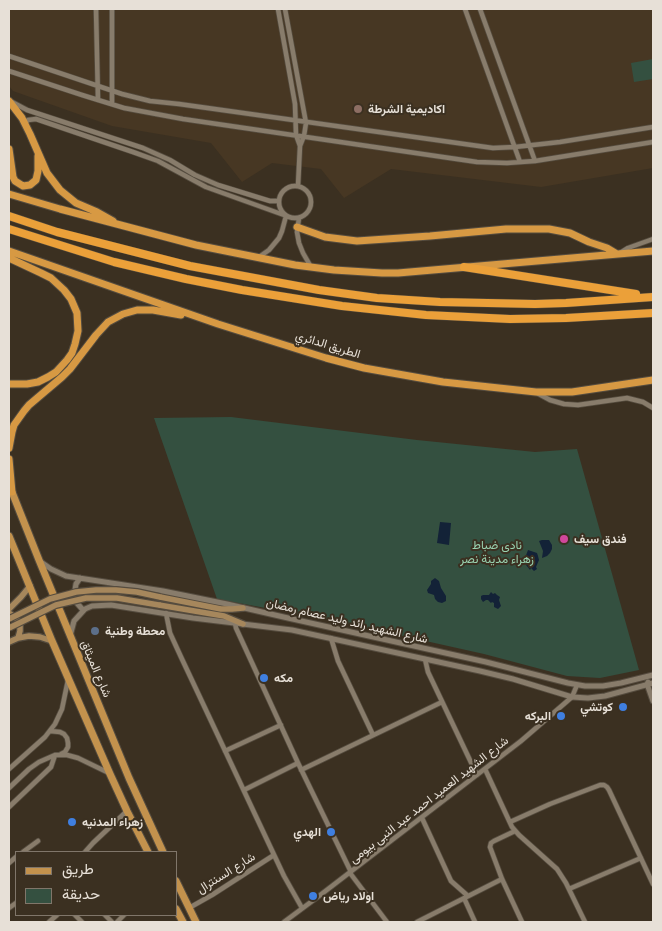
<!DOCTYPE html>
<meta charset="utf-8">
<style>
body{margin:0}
#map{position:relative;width:662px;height:931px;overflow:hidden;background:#3b3021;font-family:"Public Sans",Vazirmatn,sans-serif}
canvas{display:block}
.frame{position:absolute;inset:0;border:10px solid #e7e0d7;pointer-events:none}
.legend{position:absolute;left:15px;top:851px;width:162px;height:65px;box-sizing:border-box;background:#3b3021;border:1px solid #80766a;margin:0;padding:6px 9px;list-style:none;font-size:15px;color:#e7e0d7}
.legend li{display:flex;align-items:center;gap:10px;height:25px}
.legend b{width:25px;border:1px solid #80766a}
</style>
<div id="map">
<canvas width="662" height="931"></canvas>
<div class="frame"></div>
<ul class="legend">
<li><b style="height:6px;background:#c3924d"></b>طريق</li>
<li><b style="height:14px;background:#345040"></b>حديقة</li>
</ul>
</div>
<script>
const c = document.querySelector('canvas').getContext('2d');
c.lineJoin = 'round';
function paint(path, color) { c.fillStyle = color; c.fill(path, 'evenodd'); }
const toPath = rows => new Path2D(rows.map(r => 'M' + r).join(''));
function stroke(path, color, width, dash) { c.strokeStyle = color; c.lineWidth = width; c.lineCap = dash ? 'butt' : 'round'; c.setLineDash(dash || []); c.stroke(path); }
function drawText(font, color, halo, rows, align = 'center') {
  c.font = font + ' "Public Sans",Vazirmatn,sans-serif'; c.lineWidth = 4; c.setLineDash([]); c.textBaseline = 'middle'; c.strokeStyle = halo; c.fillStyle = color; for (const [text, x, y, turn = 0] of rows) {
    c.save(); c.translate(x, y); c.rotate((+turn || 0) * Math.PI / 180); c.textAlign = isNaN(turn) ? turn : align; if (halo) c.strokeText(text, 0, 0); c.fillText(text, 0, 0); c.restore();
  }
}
const built = toPath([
 [9,9,653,9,653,168,541,187,391,169,344,198,321,169,272,163,242,182,211,143,112,126,13,91,9,86]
]);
const green = toPath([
 [653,59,653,79,634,82,631,63],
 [231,417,417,440,535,452,577,449,639,670,600,678,567,676,484,654,336,621,217,599,154,418]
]);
const water = toPath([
 [440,522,451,523,449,545,437,543],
 [542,540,549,540,552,545,552,549,550,553,547,556,542,558,543,551,539,541],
 [528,550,537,553,538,556,539,560,536,567,537,569,534,571,531,568,530,570,526,565,525,558],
 [435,578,439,581,441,588,446,596,446,601,442,603,438,602,435,599,434,595,428,593,427,590,431,584,431,581],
 [491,592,493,594,495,593,497,595,500,597,499,600,501,606,498,609,494,607,494,603,492,602,491,603,488,600,486,600,483,602,481,599,481,596,483,595,489,595]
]);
const minor = toPath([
 [96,9,98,100],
 [278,9,295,104,296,135,300,146,298,186],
 [285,9,306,123,304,136,300,146],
 [465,9,520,162],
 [480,9,535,161],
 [9,56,122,94,150,101,179,104,493,148,515,147,560,142,653,127],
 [9,71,82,95,124,108,183,119,477,162,507,163,535,161,653,142],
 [12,102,27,110,143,148,170,160,195,175,218,185,270,201,278,201],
 [112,104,112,9],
 [25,124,28,120,36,119,133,152,158,161,206,187,284,215],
 '279 202a16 16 0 1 1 32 0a16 16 0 1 1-32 0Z',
 [299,218,297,232,299,243,303,253,311,267],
 [620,253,628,248,653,239],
 [259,257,269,250,279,238,282,231,286,216],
 [537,393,550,400,564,404,578,405,627,398,643,402,653,408],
 [166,613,170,633,181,657,284,876,302,908],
 [235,623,236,628,298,763,351,872],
 [331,638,338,661,373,735],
 [425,659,428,672,477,775],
 [50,731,60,732,64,734,67,738,68,743,68,747,65,752,61,754],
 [225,751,281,725],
 [9,769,45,737,55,724,62,709,68,680],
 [485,769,512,827,519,835,557,869,566,883,585,922],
 [301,770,442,702],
 [9,788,29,769,39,762,55,755,67,755,78,758,109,773],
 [244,790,298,763],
 [9,807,51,767,55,755],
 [422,818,451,881,468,896],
 [510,822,550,804,600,785,604,785,607,787,609,790,653,884],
 [515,831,494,841,491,843,490,847,502,879,522,922],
 [23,852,38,841],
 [85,852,93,843,127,811],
 [9,863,16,857],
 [350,873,387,922],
 [569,889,641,858],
 [464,898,475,922],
 [9,908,16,903],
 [189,908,212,895,274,855],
 [75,915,82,922],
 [105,915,112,922],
 [49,922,57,915],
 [117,922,124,915],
 [284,922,319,896,521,741,572,697,577,685],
 [417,922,502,879]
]);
const tertiary = toPath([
 [41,562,51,569,66,576,163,591,227,604,288,618,486,662,568,683,585,686,603,686,621,683,653,675],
 [80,578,76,584,74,596,76,602,83,610],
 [70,636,74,621,85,609,92,606,111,605,193,618,292,630,480,671,513,679,572,697,588,698,605,696,653,683],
 [648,682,647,684,653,701]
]);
const secondary = toPath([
 [160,597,221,609,232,609,243,608],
 [159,605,224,616,243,624],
 [9,609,21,597,30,586],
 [9,613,16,618,20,624,20,631,18,638],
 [9,642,18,638,29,636,40,637,52,641]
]);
const primary = toPath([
 [10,487,39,560,129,778,163,852],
 [9,536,52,641,110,774,127,811,148,852],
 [176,881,196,922],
 [176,909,183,922]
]);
const trunk = toPath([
 [9,101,22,118,30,134,47,173,60,190,76,203,97,212,113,221],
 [9,149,13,177,15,181,23,186,30,185,36,180,38,171,38,156],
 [9,194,60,209,196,245,295,265,334,270,382,273,398,273,653,251],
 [297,227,325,237,357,241,430,236,506,229,549,229,570,233,589,242,607,248,617,254],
 [9,251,218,324,326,358,364,368,443,382,536,392,572,392,653,380],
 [9,258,41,273,51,278,64,290,71,299,77,313,78,331,75,344,72,353,67,360,56,372,48,377,38,382,27,384,9,384],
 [9,448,12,432,14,425,24,411,29,405,62,377,70,369,96,335,108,322,123,314,137,310,153,310,181,315],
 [9,459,12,492]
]);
const motorway = toPath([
 [9,216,57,232,190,266,319,290,377,298,440,302,535,304,566,303,653,297],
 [9,229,114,262,186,279,242,290,342,306,426,315,510,319,566,318,653,313],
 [464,267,636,294]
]);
const secondaryBridge = toPath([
 [9,619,50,599,76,592,96,590,116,590,137,592,160,597],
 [9,628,56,605,86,598,117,598,159,605]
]);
const markers = [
 [358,109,5,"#8d6e63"],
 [564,539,5,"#d1479c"],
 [95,631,5,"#5c6f8a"],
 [264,678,5,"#3f7fe0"],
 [623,707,5,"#3f7fe0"],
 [561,716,5,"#3f7fe0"],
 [72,822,5,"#3f7fe0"],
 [331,832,5,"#3f7fe0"],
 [313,896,5,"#3f7fe0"]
];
const poiNames = [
 ["اكاديمية الشرطة",368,109],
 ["فندق سيف",574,539],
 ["محطة وطنية",105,631],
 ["مكه",274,678],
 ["كوتشي",613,707,"right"],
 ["البركه",551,716,"right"],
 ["زهراء المدنيه",82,822],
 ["الهدي",321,832,"right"],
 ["اولاد رياض",323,896]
];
const streetNames = [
 ["الطريق الدائري",328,345,17],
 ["شارع الشهيد رائد وليد عصام رمضان",347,621,13],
 ["شارع الميثاق",96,669,67],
 ["شارع الشهيد العميد احمد عبد النبى بيومى",429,800,-38],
 ["شارع السنترال",226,873,-32]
];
const parkNames = [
 ["نادى ضباط",497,545],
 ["زهراء مدينة نصر",497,559]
];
paint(built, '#473723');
paint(green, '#345040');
paint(water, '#132237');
stroke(minor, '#554c3f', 6);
stroke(tertiary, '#554c3f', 7);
stroke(secondary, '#554c3f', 8);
stroke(primary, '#554c3f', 9);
stroke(trunk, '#554c3f', 9);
stroke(motorway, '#554c3f', 9);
stroke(minor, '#887c6b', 4.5);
stroke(tertiary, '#887c6b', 5);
stroke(secondary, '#a6875c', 5.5);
stroke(primary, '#c3924d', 7);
stroke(trunk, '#d79943', 7);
stroke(motorway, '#eba039', 8);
stroke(secondaryBridge, '#554c3f', 8, []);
stroke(secondaryBridge, '#a6875c', 5.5);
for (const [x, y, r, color] of markers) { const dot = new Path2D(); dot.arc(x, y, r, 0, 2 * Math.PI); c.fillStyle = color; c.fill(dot); stroke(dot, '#3b3021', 2); }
drawText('bold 12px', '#e7e0d7', '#3b3021', poiNames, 'left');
drawText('12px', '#e7e0d7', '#3b3021', streetNames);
drawText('12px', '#99d2b0', '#3b3021', parkNames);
</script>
